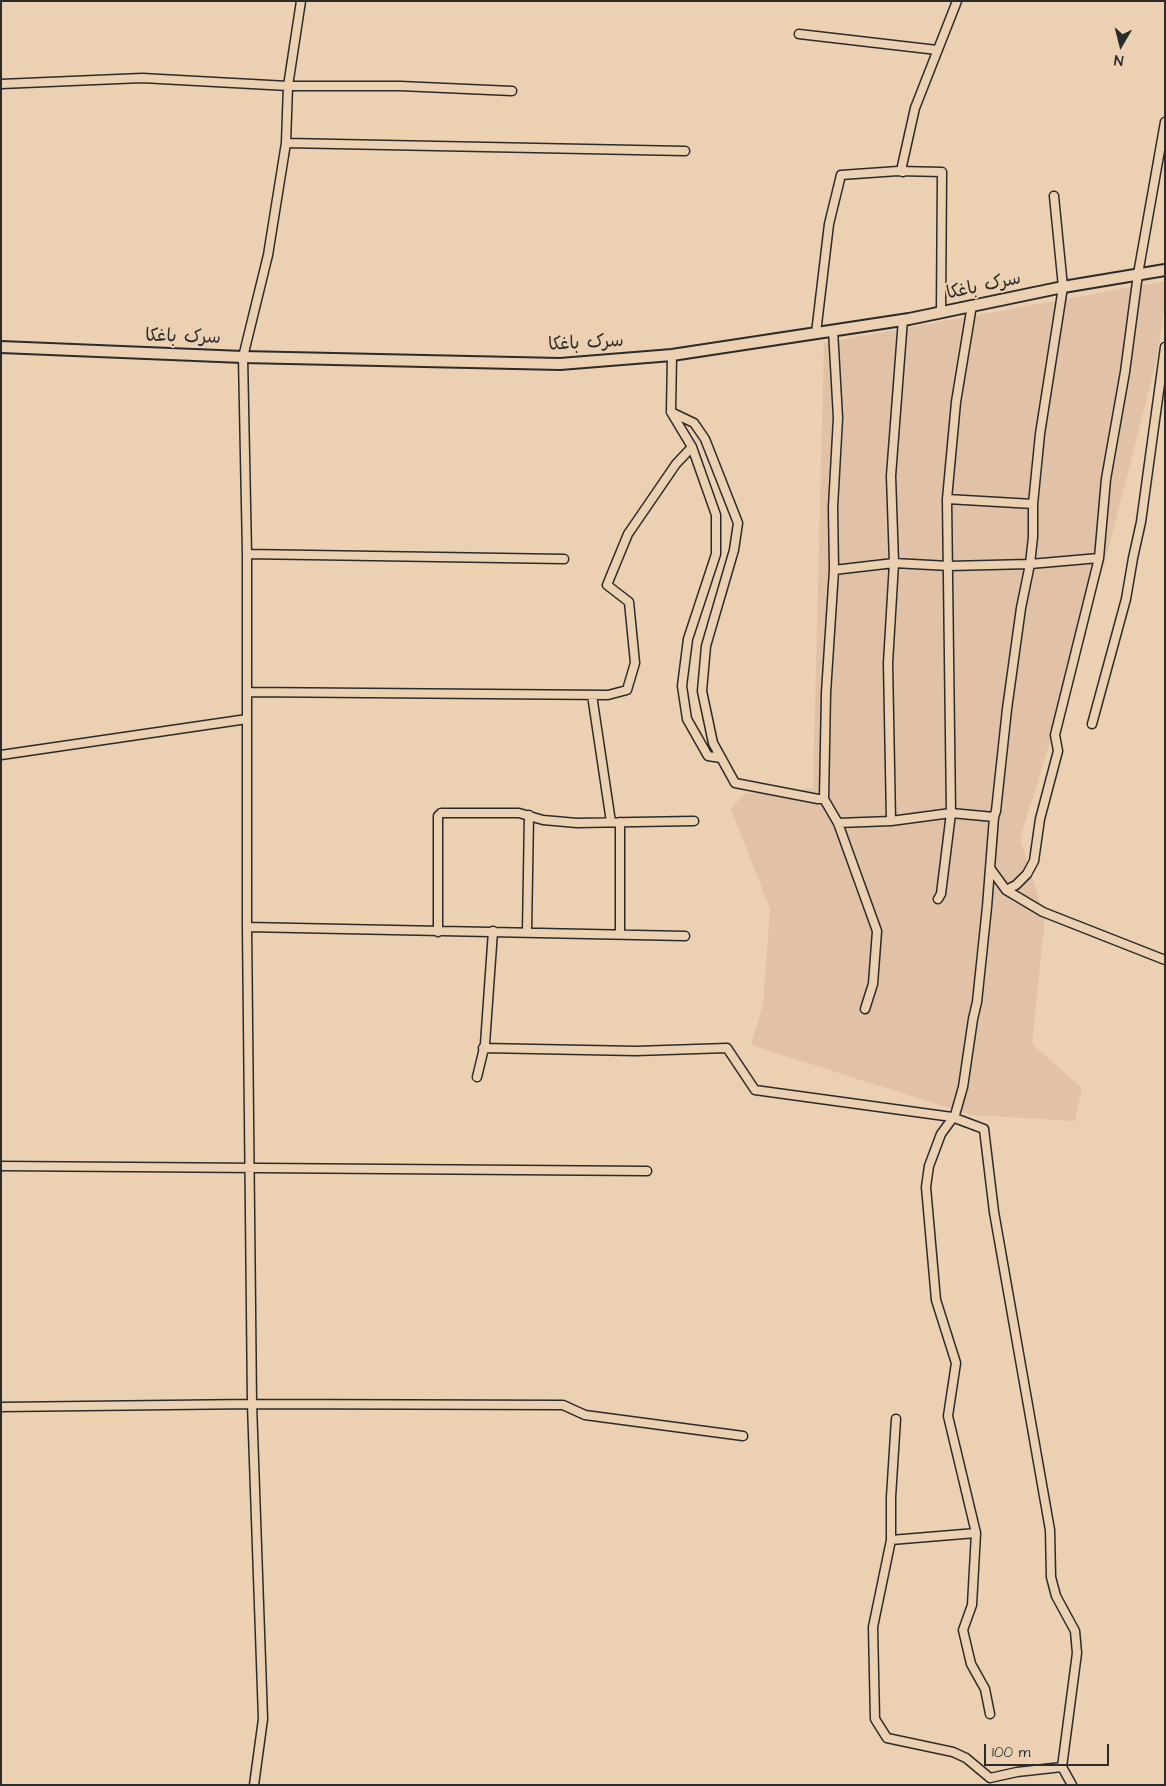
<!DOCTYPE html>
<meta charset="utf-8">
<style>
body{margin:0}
#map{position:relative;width:1166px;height:1786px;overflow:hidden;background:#ebd0b2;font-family:"Architects Daughter",sans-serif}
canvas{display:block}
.frame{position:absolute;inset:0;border:2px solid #2b2b2b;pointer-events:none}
.north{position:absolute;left:1096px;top:20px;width:50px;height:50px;-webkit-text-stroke:4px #ebd0b2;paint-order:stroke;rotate:188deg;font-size:14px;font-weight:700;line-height:20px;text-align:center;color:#2b2b2b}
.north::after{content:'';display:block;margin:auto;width:18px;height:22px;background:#2b2b2b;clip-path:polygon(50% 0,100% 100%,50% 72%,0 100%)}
.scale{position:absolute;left:984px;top:1744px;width:125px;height:22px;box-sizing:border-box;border:2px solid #2b2b2b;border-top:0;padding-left:6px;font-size:15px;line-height:18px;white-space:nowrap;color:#2b2b2b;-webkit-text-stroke:4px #ebd0b2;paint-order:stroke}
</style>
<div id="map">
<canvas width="1166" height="1786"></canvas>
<div class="frame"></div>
<div class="north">N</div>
<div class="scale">100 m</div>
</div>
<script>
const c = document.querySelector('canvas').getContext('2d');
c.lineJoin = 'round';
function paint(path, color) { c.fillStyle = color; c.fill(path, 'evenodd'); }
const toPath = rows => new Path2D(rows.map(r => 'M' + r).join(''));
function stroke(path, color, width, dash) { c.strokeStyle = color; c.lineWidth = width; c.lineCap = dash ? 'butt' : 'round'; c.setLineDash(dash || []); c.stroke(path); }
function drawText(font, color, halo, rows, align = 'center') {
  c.font = font + ' "Architects Daughter","Playpen Sans Arabic",sans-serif'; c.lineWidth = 4; c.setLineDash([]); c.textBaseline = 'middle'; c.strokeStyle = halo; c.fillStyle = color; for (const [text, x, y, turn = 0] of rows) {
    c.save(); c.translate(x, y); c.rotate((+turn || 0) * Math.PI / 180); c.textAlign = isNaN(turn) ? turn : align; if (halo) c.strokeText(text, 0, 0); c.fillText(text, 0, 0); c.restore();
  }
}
const built = toPath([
 [1165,281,1165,303,1157,358,1107,555,1020,839,1045,918,1032,1044,1082,1088,1075,1121,971,1115,751,1045,763,1005,770,909,731,809,744,794,813,788,824,343]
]);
const minor = toPath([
 [799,34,937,50],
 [1,84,142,78,288,86,400,86,512,91],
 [286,143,685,151],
 [903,172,902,166,915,108,957,1],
 [833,330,838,418,833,507,834,570,826,693,824,799,838,823,877,931,873,984,865,1009],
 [816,333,829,224,841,175,898,171,942,172,941,312],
 [672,355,671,412,692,447,716,515,716,554,688,639,682,686,687,719,708,756,721,758],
 [671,412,694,423,705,439,738,523,734,550,706,646,702,691,713,743,735,783,818,799,824,799],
 [947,499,1033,504],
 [247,554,564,559],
 [834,570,894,563,949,566,1030,564,1099,558],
 [247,692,608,695,627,690,635,663,629,602,607,585,628,534,676,464,692,447],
 [592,695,611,822],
 [1092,724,1126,599,1133,558,1141,522,1165,347],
 [1,755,247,719],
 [891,821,888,663,894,563,891,476,903,319],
 [838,823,891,821,951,813,994,817],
 [990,868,1006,890,1043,912,1165,960],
 [1006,890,1016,885,1027,874,1034,861,1040,819,1058,751,1055,735,1099,558,1106,479,1125,372,1138,274,1165,122],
 [938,899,941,894,951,813,947,499,956,402,972,305],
 [247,927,685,936],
 [438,932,438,816,441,813,519,813,543,820,577,823,694,821],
 [527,932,529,815],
 [620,934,620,822],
 [483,1048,636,1051,727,1048,755,1090,952,1117,984,1129,994,1212,1050,1530,1051,1577,1056,1596,1075,1631,1077,1653,1062,1767,1072,1785],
 [477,1077,485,1044,493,931],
 [1,1166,647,1171],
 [1,1407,252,1404,563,1405,585,1415,743,1436],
 [896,1419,891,1497,891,1540,873,1627,875,1719,887,1738,953,1752,966,1758,990,1778,1017,1772,1062,1767],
 [891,1540,976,1533],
 [990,1714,985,1689,971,1664,963,1630,972,1605,976,1533,948,1416,956,1363,936,1300,926,1187,929,1166,941,1134,955,1115,963,1087,973,1019,977,1002,987,907,994,817,996,811,1007,709,1021,608,1030,564,1033,537,1033,504,1040,434,1063,287,1054,196],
 [254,1785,263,1719,252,1404,247,927,247,554,243,357,268,255,286,143,288,86,301,1]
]);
const tertiary = toPath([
 [1,347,243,357,560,364,672,355,909,319,1063,287,1165,270]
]);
const streetNames = [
 ["سرک باغکا",984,287,-12],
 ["سرک باغکا",183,338,2],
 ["سرک باغکا",586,344,-3]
];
paint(built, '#e1c2a6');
stroke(minor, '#2b2b2b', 11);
stroke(tertiary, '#2b2b2b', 14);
stroke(minor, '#ebd0b2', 8);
stroke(tertiary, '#ebd0b2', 10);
drawText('18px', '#2b2b2b', '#ebd0b2', streetNames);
</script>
